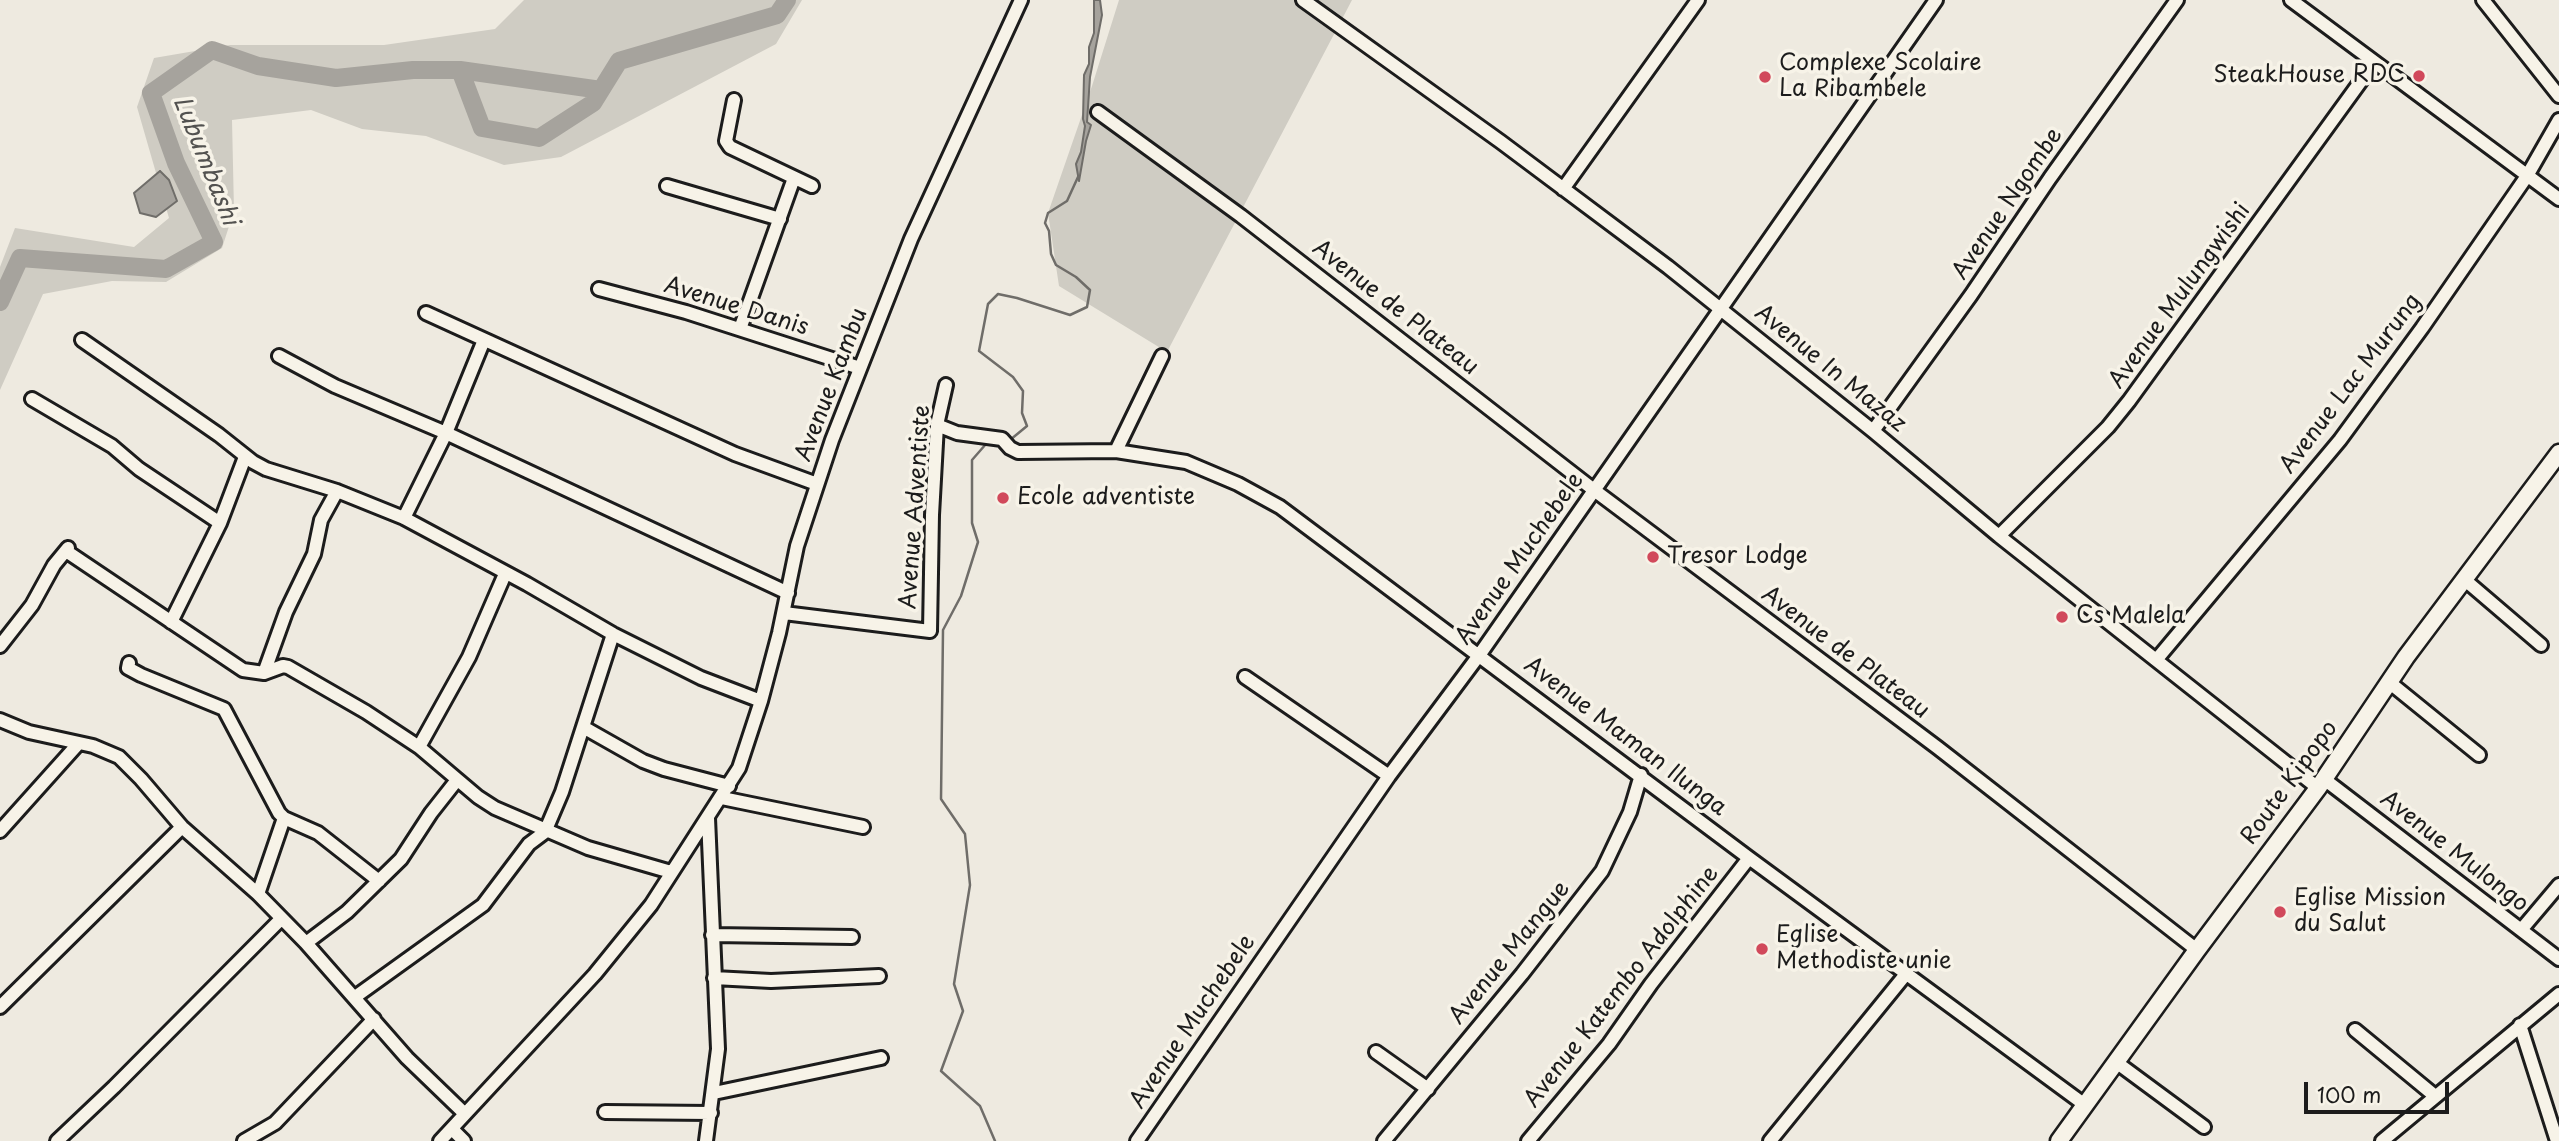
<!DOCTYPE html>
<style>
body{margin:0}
#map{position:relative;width:2559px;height:1141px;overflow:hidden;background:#eeeae0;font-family:"Playpen Sans",sans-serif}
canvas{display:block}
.scale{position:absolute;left:2304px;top:1082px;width:145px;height:32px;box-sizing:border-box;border:4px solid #1c1c1c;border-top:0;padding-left:9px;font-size:21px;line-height:24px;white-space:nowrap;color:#1c1c1c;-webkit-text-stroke:5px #f7f3e8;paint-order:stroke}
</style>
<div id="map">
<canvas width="2559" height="1141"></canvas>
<div class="scale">100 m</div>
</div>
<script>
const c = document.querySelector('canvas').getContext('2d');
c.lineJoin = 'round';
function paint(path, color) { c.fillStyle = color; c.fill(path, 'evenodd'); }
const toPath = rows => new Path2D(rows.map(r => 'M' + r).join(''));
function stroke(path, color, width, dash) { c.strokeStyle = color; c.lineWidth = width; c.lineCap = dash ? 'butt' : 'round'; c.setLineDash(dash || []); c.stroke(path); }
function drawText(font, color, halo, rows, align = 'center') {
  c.font = font + ' "Playpen Sans",sans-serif'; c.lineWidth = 7; c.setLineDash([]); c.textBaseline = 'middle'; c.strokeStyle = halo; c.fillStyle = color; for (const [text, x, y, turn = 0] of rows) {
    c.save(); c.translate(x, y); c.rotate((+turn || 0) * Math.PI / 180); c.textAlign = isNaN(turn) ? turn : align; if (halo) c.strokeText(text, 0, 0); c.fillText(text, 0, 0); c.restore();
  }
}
const green = toPath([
 [524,0,802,0,776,44,561,157,504,165,426,136,362,129,311,110,232,120,234,211,222,248,166,282,112,281,43,294,0,390,0,267,15,228,134,247,169,218,137,107,154,58,230,45,384,45,495,29],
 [1119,0,1352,0,1167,352,1059,286,1048,213,1092,86]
]);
const water = toPath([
 [1094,0,1100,0,1102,15,1090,77,1087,122,1091,125,1086,141,1079,181,1076,164,1081,152,1085,126,1083,119,1084,75,1089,64,1089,47,1094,33,1094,0],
 [160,171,169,180,177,201,156,217,140,213,134,193,160,171]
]);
const stream = toPath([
 [1010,440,1027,426,1022,413,1023,391,1013,377,979,351,988,304,998,294,1017,298,1070,315,1087,307,1090,290,1076,277,1056,265,1051,254,1049,231,1045,223,1048,213,1067,201,1078,177],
 [994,444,986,444,972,460,972,523,978,542,961,596,943,630,941,799,965,834,970,885,954,984,963,1011,941,1071,980,1106,995,1141]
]);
const river = toPath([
 [460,70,601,90],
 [0,302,20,258,166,269,214,242,176,163,151,93,212,50,258,66,336,78,413,70,460,70,482,128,539,138,593,103,619,61,777,15,787,0]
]);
const minor = toPath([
 [1303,0,1501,142,1668,267,1873,431,1999,536,2318,788],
 [2291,0,2559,199],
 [2483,0,2559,96],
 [734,100,726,141,730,147,812,186],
 [1098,112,1241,216,1594,490,1938,748,2197,950],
 [667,186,780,219],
 [1563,189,1698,0],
 [599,289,686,312,860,368],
 [426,313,735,454,817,484],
 [740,329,794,178],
 [82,340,219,435,253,462,266,469,337,491,404,518,527,584,613,634,701,678,761,701],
 [279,356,335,386,446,433,788,593],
 [32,399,112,446,139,469,220,523],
 [937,425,957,433,1002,439,1010,448,1018,452,1116,451,1186,462,1238,484,1280,507,1749,858,2085,1105],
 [1873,431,1971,295,2050,178,2177,0],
 [1116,451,1162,356],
 [404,518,446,433,484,340],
 [1999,536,2108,427,2129,401,2374,63],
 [66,551,243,670,264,673,283,666,288,667,366,712,419,747,478,797,495,808,588,848,671,872],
 [2465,580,2541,645],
 [784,613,930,631,932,515,937,425,946,385],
 [171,622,220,523,245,457],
 [0,646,32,605,54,565,68,548],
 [2157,659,2340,440,2422,328,2527,176,2559,120],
 [129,663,128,668,141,675,224,709,279,813,284,818,318,833,379,881],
 [264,673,286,612,314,554,321,520,337,491],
 [1245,677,1389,776],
 [2389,682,2479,755],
 [0,720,29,732,93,746,119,757,141,779,182,827,258,894,306,943,407,1058,464,1113],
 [583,727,643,761,664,769,729,786],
 [419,747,469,657,505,574],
 [2324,779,2559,959],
 [722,798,863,827],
 [0,831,78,744],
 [258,894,284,818],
 [2521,930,2559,885],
 [712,935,852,937],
 [306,943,347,912,401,859,431,813,457,780],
 [714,978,771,981,879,976],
 [355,997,483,905,529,844,545,832,562,792,613,634],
 [0,1007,182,827],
 [2520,1025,2557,1141],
 [2355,1030,2435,1096],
 [1376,1052,1428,1089],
 [2116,1062,2204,1127],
 [714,1093,881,1058],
 [605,1112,711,1113],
 [453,1130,464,1141],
 [57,1141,114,1087,281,919],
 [244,1141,275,1123,374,1019],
 [440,1141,595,974,651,905,739,768,761,701,779,633,797,546,832,440,911,239,1021,0],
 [706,1141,718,1049,708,818],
 [1137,1141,1389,776,1480,654,1936,0],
 [1384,1141,1522,974,1602,871,1630,812,1641,775],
 [1528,1141,1609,1044,1651,984,1749,858],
 [1770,1141,1906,974],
 [2382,1141,2559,994]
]);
const secondary = toPath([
 [2059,1141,2197,950,2318,788,2406,657,2559,453]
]);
const markers = [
 [2419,76,7,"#d1495b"],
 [1765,77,7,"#d1495b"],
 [1003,498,7,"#d1495b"],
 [1653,557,7,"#d1495b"],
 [2062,617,7,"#d1495b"],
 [2280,912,7,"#d1495b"],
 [1762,949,7,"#d1495b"]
];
const poiNames = [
 ["Complexe Scolaire",1779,64],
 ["La Ribambele",1779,90],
 ["SteakHouse RDC",2405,76,"right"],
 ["Ecole adventiste",1017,498],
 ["Tresor Lodge",1667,557],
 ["Cs Malela",2076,617],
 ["Eglise Mission",2294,899],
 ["du Salut",2294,925],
 ["Eglise",1776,936],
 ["Methodiste unie",1776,962]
];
const streetNames = [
 ["Avenue Ngombe",2008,204,-56],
 ["Avenue Mulungwishi",2180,296,-54],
 ["Avenue Danis",736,307,17],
 ["Avenue de Plateau",1395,308,38],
 ["Avenue In Mazaz",1830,369,39],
 ["Avenue Lac Murung",2351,384,-53],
 ["Avenue Kambu",832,385,-69],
 ["Avenue Adventiste",916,507,-86],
 ["Avenue Muchebele",1520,559,-55],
 ["Avenue de Plateau",1845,653,37],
 ["Avenue Maman Ilunga",1625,737,37],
 ["Route Kipopo",2290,783,-54],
 ["Avenue Mulongo",2454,852,38],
 ["Avenue Mangue",1510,953,-51],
 ["Avenue Katembo Adolphine",1622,987,-52],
 ["Avenue Muchebele",1193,1022,-56]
];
const waterNames = [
 ["Lubumbashi",205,161,68]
];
paint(green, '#cfccc3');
paint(water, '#a6a39d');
stroke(water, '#6f6d69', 2);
stroke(stream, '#6f6d69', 2.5);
stroke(river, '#a6a39d', 18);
stroke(minor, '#1c1c1c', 18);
stroke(secondary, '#1c1c1c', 21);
stroke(minor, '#f7f3e8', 12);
stroke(secondary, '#f7f3e8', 16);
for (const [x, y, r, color] of markers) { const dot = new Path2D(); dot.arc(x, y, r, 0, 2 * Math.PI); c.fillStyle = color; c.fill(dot); stroke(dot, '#f7f3e8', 2.5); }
drawText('23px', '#1c1c1c', '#f7f3e8', poiNames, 'left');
drawText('23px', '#1c1c1c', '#f7f3e8', streetNames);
drawText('italic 24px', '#535250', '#f7f3e8', waterNames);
</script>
